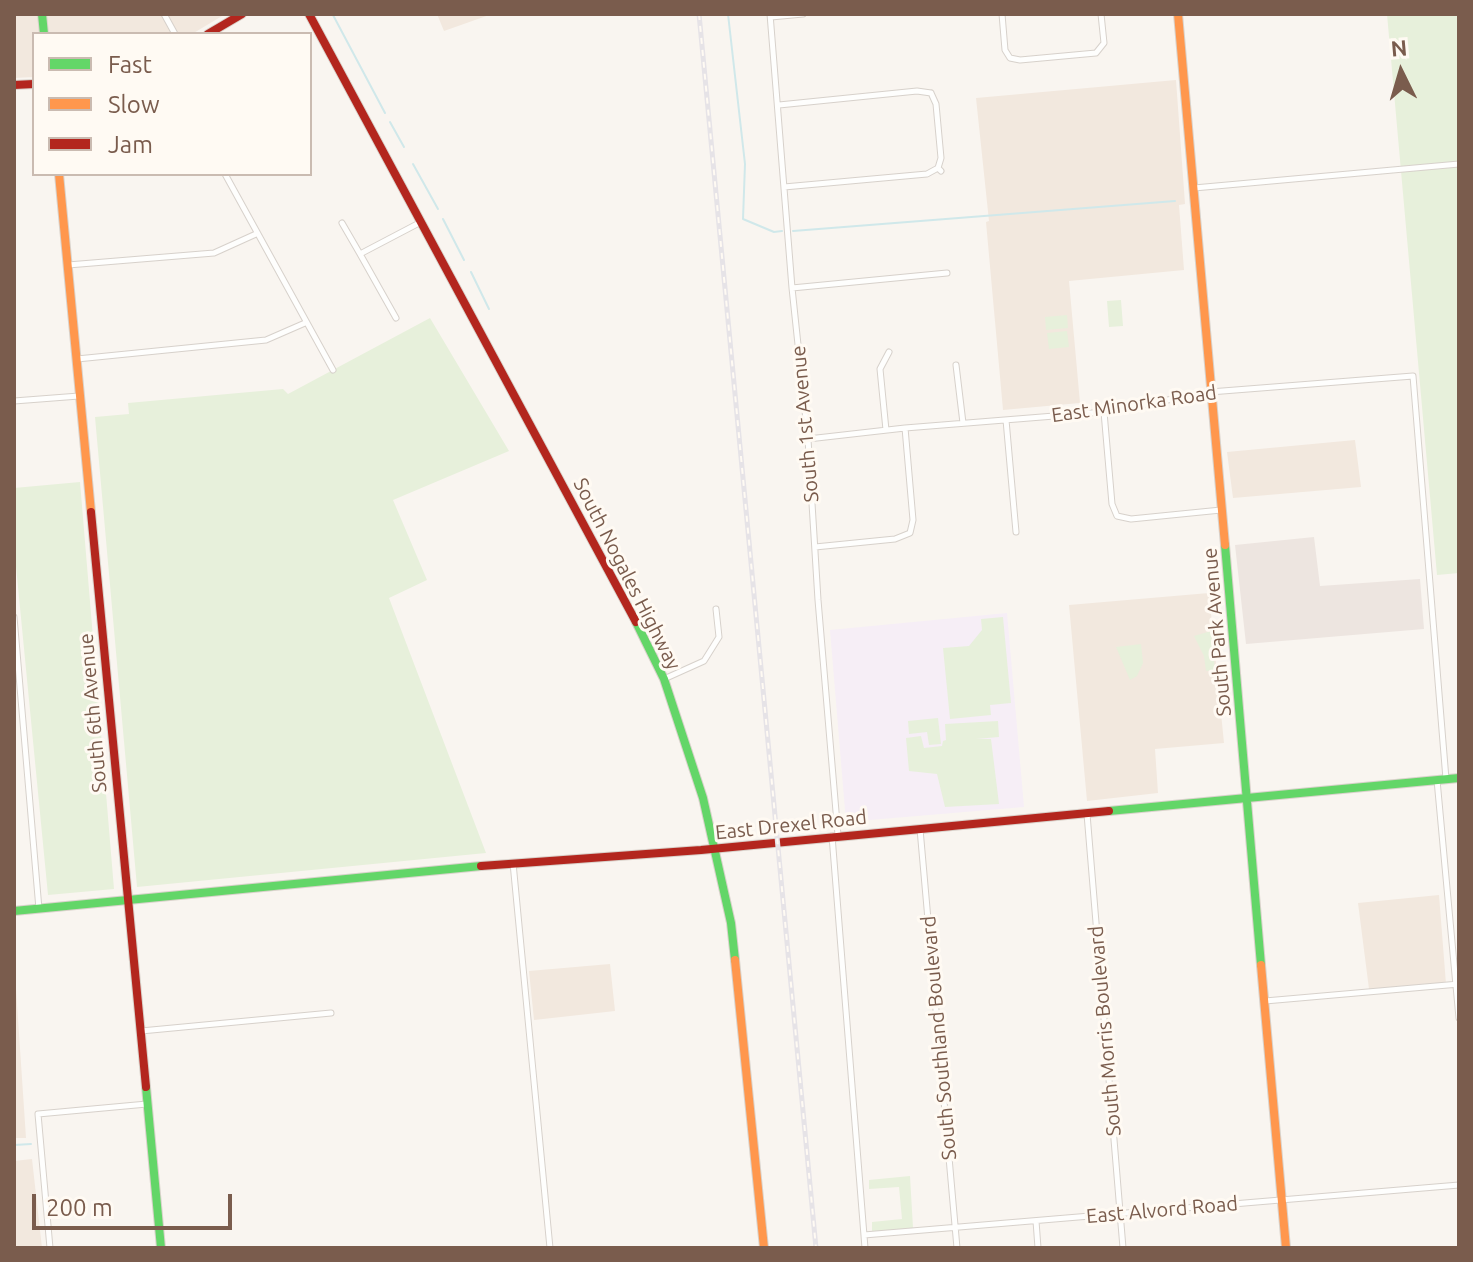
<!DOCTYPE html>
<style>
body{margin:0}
#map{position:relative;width:1473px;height:1262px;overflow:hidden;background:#f9f5f0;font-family:Ubuntu,sans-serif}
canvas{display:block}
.frame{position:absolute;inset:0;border:16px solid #7a5c4d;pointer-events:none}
.legend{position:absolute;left:32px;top:32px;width:280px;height:144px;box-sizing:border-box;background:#fffaf3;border:2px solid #cabbb1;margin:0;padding:10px 14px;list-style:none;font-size:24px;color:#7a5c4d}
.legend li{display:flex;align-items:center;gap:16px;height:40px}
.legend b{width:40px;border:2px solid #cabbb1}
.north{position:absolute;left:1361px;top:32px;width:80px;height:80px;-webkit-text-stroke:6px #fffaf3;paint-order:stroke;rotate:355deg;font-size:22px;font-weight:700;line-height:32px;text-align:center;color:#7a5c4d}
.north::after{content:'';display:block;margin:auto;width:28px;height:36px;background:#7a5c4d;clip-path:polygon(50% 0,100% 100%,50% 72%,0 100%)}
.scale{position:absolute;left:32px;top:1194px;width:200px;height:36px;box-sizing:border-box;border:4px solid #7a5c4d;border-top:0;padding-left:10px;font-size:24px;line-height:28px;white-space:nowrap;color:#7a5c4d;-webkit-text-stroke:6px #fffaf3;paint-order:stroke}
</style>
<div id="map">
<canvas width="1473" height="1262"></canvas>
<div class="frame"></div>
<ul class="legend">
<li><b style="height:10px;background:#63d668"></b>Fast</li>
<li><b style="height:10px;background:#ff974d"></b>Slow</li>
<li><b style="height:10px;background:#b3261e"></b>Jam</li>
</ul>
<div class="north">N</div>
<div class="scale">200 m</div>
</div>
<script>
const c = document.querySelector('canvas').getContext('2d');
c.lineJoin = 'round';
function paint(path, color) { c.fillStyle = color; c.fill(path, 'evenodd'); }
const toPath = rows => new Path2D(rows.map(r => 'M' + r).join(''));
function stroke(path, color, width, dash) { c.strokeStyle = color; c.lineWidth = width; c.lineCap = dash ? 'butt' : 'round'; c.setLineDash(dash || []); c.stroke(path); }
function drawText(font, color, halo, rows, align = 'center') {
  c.font = font + ' Ubuntu,sans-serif'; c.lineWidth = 6; c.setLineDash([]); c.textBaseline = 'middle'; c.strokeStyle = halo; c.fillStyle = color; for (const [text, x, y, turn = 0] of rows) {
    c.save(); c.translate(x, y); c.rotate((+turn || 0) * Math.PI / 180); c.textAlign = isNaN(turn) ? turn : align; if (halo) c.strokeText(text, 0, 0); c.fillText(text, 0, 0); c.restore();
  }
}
const residential = toPath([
 [14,14,220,14,222,16,192,34,34,34,34,77,14,78],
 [437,14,492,14,444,31],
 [1176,80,1185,204,1179,205,1184,270,1069,281,1080,403,1003,410,986,222,989,221,976,98],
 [1355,440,1361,487,1233,498,1227,452],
 [1209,593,1224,743,1155,749,1158,793,1087,801,1069,605],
 [1439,895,1446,984,1369,989,1358,903],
 [14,959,26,1138,14,1138],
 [610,964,615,1011,534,1020,529,971],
 [32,1159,42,1248,14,1248,14,1161]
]);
const industrial = toPath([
 [1314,537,1320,586,1420,579,1424,629,1246,644,1235,545]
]);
const education = toPath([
 [1007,613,1024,807,846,822,830,630]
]);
const green = toPath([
 [1387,14,1459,14,1459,573,1437,575],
 [1121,300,1123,326,1109,327,1107,301],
 [1067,315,1068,328,1046,330,1045,317],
 [430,318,509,451,393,500,427,580,389,598,486,853,137,887,95,417,129,414,128,403,283,389,288,394],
 [1067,331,1069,347,1049,349,1047,333],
 [80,482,114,889,48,895,14,546,14,488],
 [1003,617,1011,703,990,705,991,715,950,719,943,648,969,646,982,630,981,619],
 [1211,631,1215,670,1206,671,1204,656,1194,636],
 [1141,644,1143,663,1137,676,1130,680,1116,647],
 [938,718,941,744,929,745,927,732,909,734,908,721],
 [998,721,999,737,976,739,991,739,999,804,945,807,937,774,909,771,906,738,921,736,924,748,942,746,943,741,946,740,945,724],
 [910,1176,913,1228,872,1232,872,1222,902,1219,899,1187,869,1189,869,1180]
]);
const stream = toPath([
 [728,14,745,164,743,219,774,232,782,231],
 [333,15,385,113],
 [390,122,404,147],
 [413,164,438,209],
 [443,219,464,260],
 [793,231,1175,201],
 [471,272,489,309],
 [14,1145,31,1144]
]);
const street = toPath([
 [164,14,175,34],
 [770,14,792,288,808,439,818,600,838,835],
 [1002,14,1005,50,1010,58,1020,60,1096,53,1104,43,1101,14],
 [771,17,803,14],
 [931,93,936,104,941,158,938,168],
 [779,105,917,91,931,93],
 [225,174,333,370],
 [784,187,927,174,938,168,941,171],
 [1194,188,1459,164],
 [342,223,360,254],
 [68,265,214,253,256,234],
 [792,288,947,273],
 [396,318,360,254,421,222],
 [77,359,266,340,305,323],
 [956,365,963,423],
 [14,401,79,396],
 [1104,412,1112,504,1117,516,1131,519,1221,510],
 [1006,420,1016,532],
 [886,430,880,369,889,352],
 [808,439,905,428,1104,412,1210,392,1413,376,1446,779],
 [815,547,895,539,910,533,913,520,905,428],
 [14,617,39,909],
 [664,679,704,661,719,637,716,609],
 [1437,780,1459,1018],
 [1087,814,1123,1248],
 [920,829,957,1248],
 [832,836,865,1248],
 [513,863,550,1248],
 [1265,1001,1459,984],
 [141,1031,331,1013],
 [1036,1221,1038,1248],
 [864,1235,1459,1185],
 [50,1248,38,1114,147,1104]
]);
const fast = toPath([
 [42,14,44,34],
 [1225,545,1261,965],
 [636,622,664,679,703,798,731,923,735,960],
 [1109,811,1459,778],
 [14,911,481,866],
 [146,1087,161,1248]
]);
const slow = toPath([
 [1178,14,1225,545],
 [59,174,91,512],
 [735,960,764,1248],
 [1261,965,1286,1248]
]);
const jam = toPath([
 [309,14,636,622],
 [208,34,242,14],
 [14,85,34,84],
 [91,512,146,1087],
 [481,866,701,850,1109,811]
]);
const rail = toPath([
 [699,14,816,1248]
]);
const streetNames = [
 ["East Minorka Road",1134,404,-8],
 ["South 1st Avenue",805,424,-95],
 ["South Nogales Highway",627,574,63],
 ["South Park Avenue",1217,632,-95],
 ["South 6th Avenue",93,713,-95],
 ["East Drexel Road",791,825,-6],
 ["South Morris Boulevard",1105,1031,-95],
 ["South Southland Boulevard",939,1038,-95],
 ["East Alvord Road",1162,1210,-5]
];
paint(residential, '#f2e8de');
paint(industrial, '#ede5e0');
paint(education, '#f6eef6');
paint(green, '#e7f0db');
stroke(stream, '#d0e8ea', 2);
stroke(street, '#d7d1cb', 7);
stroke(fast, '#d9d2cb', 10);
stroke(slow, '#d9d2cb', 10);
stroke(jam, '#d9d2cb', 10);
stroke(street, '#fefefd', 5);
stroke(fast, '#63d668', 8);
stroke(slow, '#ff974d', 8);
stroke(jam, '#b3261e', 8);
stroke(rail, '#e6e3e7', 5);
stroke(rail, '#fffaf3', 2, [6]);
drawText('20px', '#7a5c4d', '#fffaf3', streetNames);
</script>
